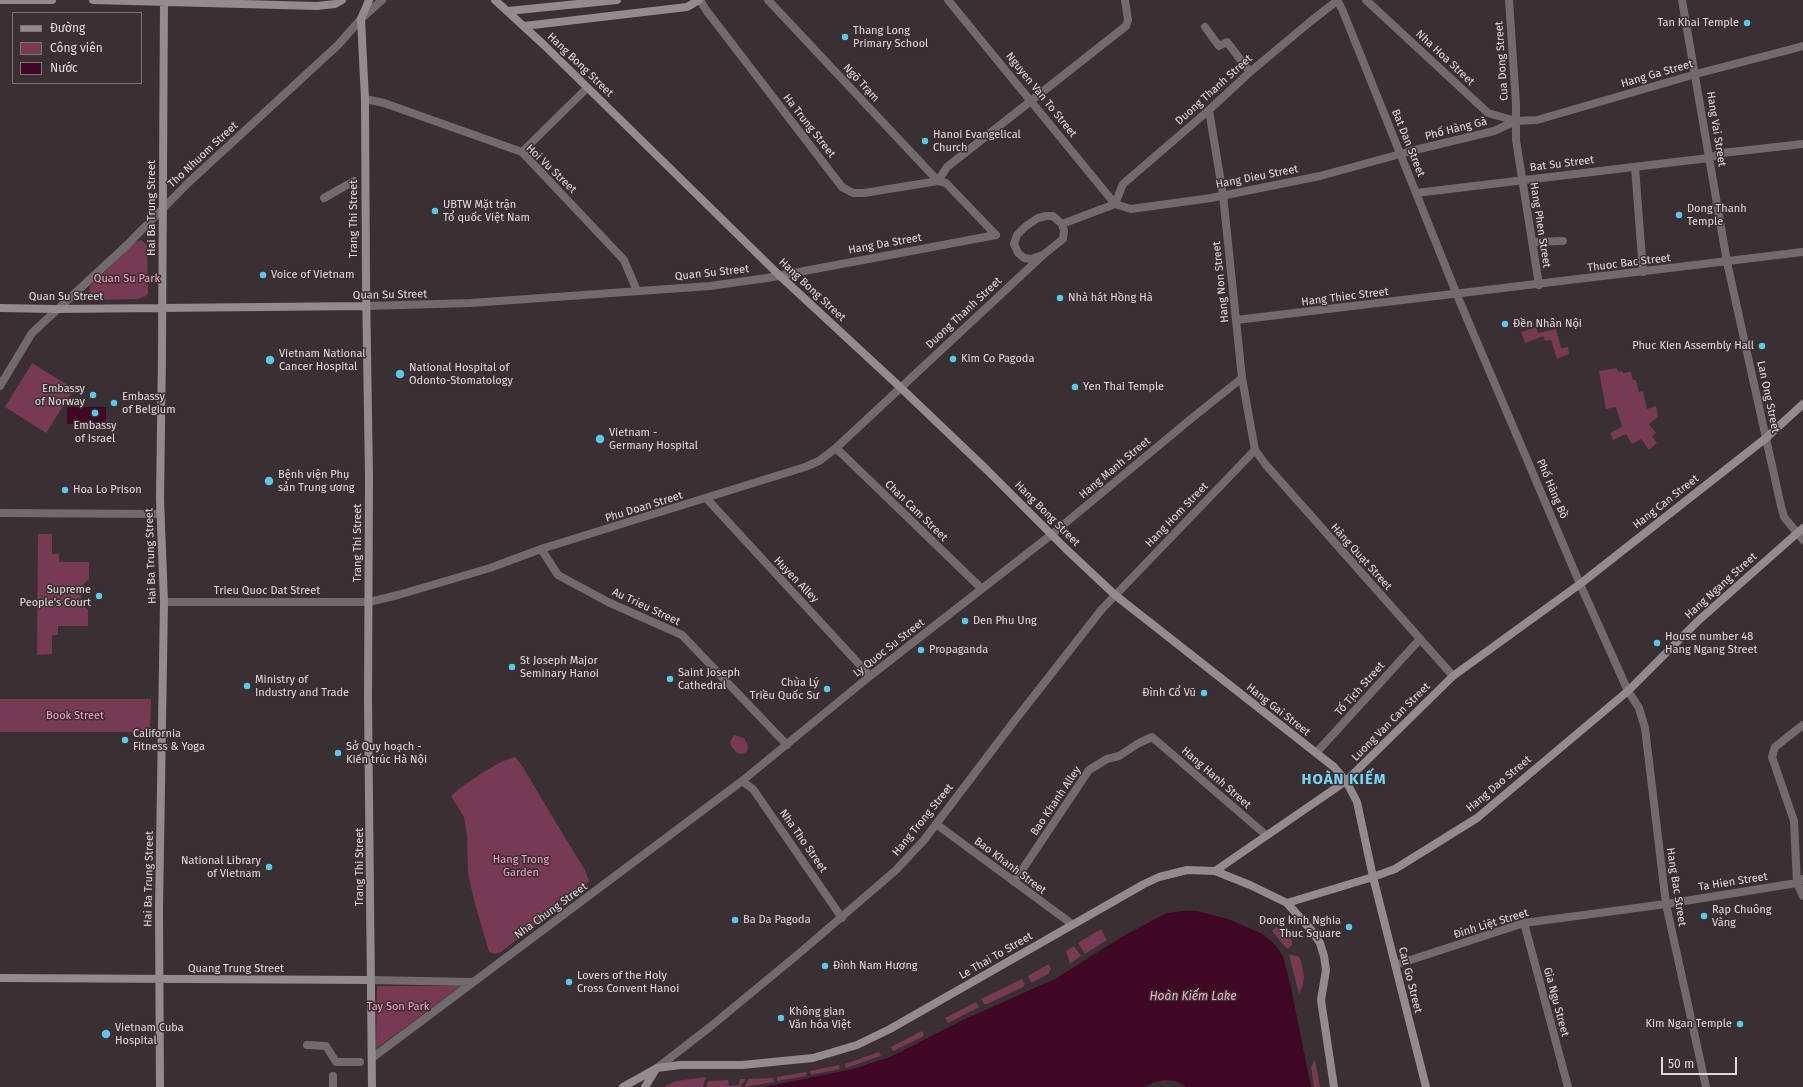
<!DOCTYPE html>
<meta charset="utf-8">
<style>
body{margin:0}
#map{position:relative;width:1803px;height:1087px;overflow:hidden;background:#3a2f33;font-family:"Fira Sans",sans-serif}
canvas{display:block}
.legend{position:absolute;left:12px;top:12px;width:130px;height:72px;box-sizing:border-box;background:#3a2f33;border:1px solid #7d7377;margin:0;padding:5px 7px;list-style:none;font-size:12px;color:#e1dadd}
.legend li{display:flex;align-items:center;gap:8px;height:20px}
.legend b{width:20px;border:1px solid #7d7377}
.scale{position:absolute;left:1661px;top:1057px;width:76px;height:18px;box-sizing:border-box;border:2px solid #e1dadd;border-top:0;padding-left:5px;font-size:12px;line-height:14px;white-space:nowrap;color:#e1dadd;-webkit-text-stroke:3px #3a2f33;paint-order:stroke}
</style>
<div id="map">
<canvas width="1803" height="1087"></canvas>
<ul class="legend">
<li><b style="height:5px;background:#948b8e"></b>Đường</li>
<li><b style="height:11px;background:#763a53"></b>Công viên</li>
<li><b style="height:11px;background:#3f0723"></b>Nước</li>
</ul>
<div class="scale">50 m</div>
</div>
<script>
const c = document.querySelector('canvas').getContext('2d');
c.lineJoin = 'round';
function paint(path, color) { c.fillStyle = color; c.fill(path, 'evenodd'); }
const toPath = rows => new Path2D(rows.map(r => 'M' + r).join(''));
function stroke(path, color, width, dash) { c.strokeStyle = color; c.lineWidth = width; c.lineCap = dash ? 'butt' : 'round'; c.setLineDash(dash || []); c.stroke(path); }
function drawText(font, color, halo, rows, align = 'center') {
  c.font = font + ' "Fira Sans",sans-serif'; c.lineWidth = 3; c.setLineDash([]); c.textBaseline = 'middle'; c.strokeStyle = halo; c.fillStyle = color; for (const [text, x, y, turn = 0] of rows) {
    c.save(); c.translate(x, y); c.rotate((+turn || 0) * Math.PI / 180); c.textAlign = isNaN(turn) ? turn : align; if (halo) c.strokeText(text, 0, 0); c.fillText(text, 0, 0); c.restore();
  }
}
const green = toPath([
 [141,240,145,243,147,247,148,293,146,296,138,299,95,300,91,298,89,292,90,286,135,242],
 [1536,327,1538,333,1556,329,1561,348,1568,347,1569,354,1557,359,1551,340,1545,341,1543,336,1525,343,1521,332],
 [32,363,74,389,46,433,5,407],
 [1617,368,1618,372,1623,371,1623,373,1631,372,1633,380,1636,380,1639,392,1643,391,1647,409,1656,406,1658,417,1649,424,1656,433,1652,436,1657,443,1649,450,1641,439,1632,444,1626,434,1613,440,1612,438,1610,433,1622,427,1616,407,1606,409,1599,371],
 [38,534,52,534,52,554,59,554,59,562,89,562,89,579,82,586,80,593,83,605,88,610,88,626,58,626,58,635,52,635,52,654,37,655],
 [0,699,151,699,150,732,0,732],
 [734,735,744,738,748,746,747,752,740,754,737,753,731,746,730,742],
 [515,757,521,764,561,831,585,870,589,881,582,889,501,952,495,954,489,952,474,900,468,873,467,836,464,817,451,796,460,788,485,771,503,761],
 [1276,927,1281,929,1292,941,1292,945,1287,949,1272,931],
 [1101,929,1107,940,1085,954,1078,943],
 [1074,946,1081,956,1070,964,1066,951],
 [1289,955,1298,956,1301,961,1304,976,1303,985,1299,994],
 [1049,964,1051,969,1048,974,1033,982,1031,982,1028,976],
 [1022,979,1025,984,1023,987,987,1004,984,1004,981,999],
 [377,986,461,986,376,1049],
 [976,1002,979,1007,948,1023,945,1018],
 [922,1031,924,1036,893,1051,891,1047],
 [879,1052,881,1056,846,1068,845,1064],
 [1315,1060,1320,1087,1314,1087,1311,1067],
 [839,1065,840,1069,811,1075,810,1071],
 [806,1072,806,1076,777,1081,777,1077],
 [706,1077,703,1087,664,1087,676,1081],
 [773,1078,774,1082,744,1087,749,1079],
 [740,1079,746,1079,740,1087,706,1087,708,1081,728,1080,729,1086,739,1085]
]);
const water = toPath([
 [67,407,106,407,106,424,67,424],
 [1183,911,1197,911,1228,919,1263,934,1276,946,1283,956,1290,983,1311,1087,1186,1087,1176,1081,1165,1080,1154,1082,1145,1087,764,1087,853,1069,890,1057,965,1019,1055,979,1120,938,1157,918,1167,913]
]);
const street = toPath([
 [700,0,706,10,842,187,853,193,864,193,938,181],
 [768,0,938,181,946,183,996,235],
 [948,0,1115,204],
 [1337,0,1342,9,1457,295,1580,584,1628,691,1639,708,1645,728,1666,904,1706,1087],
 [1366,0,1488,113,1516,121],
 [1509,0,1516,104,1516,140,1539,285],
 [1682,0,1727,262,1781,506,1784,517,1803,540],
 [1205,27,1219,46,1227,42,1250,72],
 [365,99,384,103,522,152,624,260,637,291],
 [1209,110,1223,195,1242,378,1255,450,1266,465,1453,676],
 [522,152,587,88],
 [1635,167,1643,272],
 [938,181,947,167,1126,26,1128,20,1125,0],
 [1416,193,1709,158,1722,153,1803,144],
 [324,198,354,181],
 [1115,204,1131,209,1211,198,1320,176,1415,150,1494,131,1516,121,1537,120,1696,74,1803,46],
 [1115,204,1123,184,1209,110,1250,72,1311,21,1338,0],
 [1046,216,1053,216,1062,224,1064,231,1063,239,1043,255,1031,259,1024,258,1018,253,1014,244,1017,235,1026,226,1038,218,1046,216],
 [1062,224,1115,204],
 [1532,242,1563,241],
 [366,306,471,303,710,286,767,278,996,235],
 [1236,320,1803,252],
 [0,386,32,333,127,245,188,183,338,45,361,19,382,0],
 [836,448,982,589],
 [707,499,870,676],
 [0,513,160,514],
 [541,549,558,575,608,602,682,635,787,745],
 [164,602,369,602,398,595,490,568,541,549,805,467,819,461,836,448,1043,255],
 [1803,725,1775,747,1772,757,1794,821,1797,883,1803,896],
 [1316,753,1420,639],
 [742,781,753,789,842,918],
 [936,824,1072,924],
 [1014,882,1089,770,1107,759,1119,756,1139,743,1152,737,1266,835],
 [1524,923,1568,1087],
 [1395,965,1524,923,1666,904,1797,883,1803,879],
 [371,980,472,982],
 [307,1045,326,1046,336,1062,360,1062],
 [372,1058,742,781,870,676,1051,535,1192,418,1242,378],
 [657,1068,710,1027,802,951,896,870,924,840,1012,724,1102,609,1255,450],
 [333,1076,333,1087]
]);
const secondary = toPath([
 [0,0,52,0],
 [93,0,317,6,335,4,342,0],
 [369,0,361,19,365,99,366,286,369,477,368,700,372,1087],
 [495,0,544,45,779,275,900,387,987,470,1066,549,1115,595,1334,767,1346,781,1357,802,1373,877,1426,1087],
 [508,11,617,0],
 [524,26,687,7,699,0],
 [0,308,56,309,366,306],
 [1215,871,1346,781,1453,676,1580,584,1766,438,1803,404],
 [1287,903,1373,877,1395,869,1477,818,1628,691,1699,620,1803,528],
 [0,978,371,980],
 [160,1087,159,909,164,602,160,499,162,353,164,0],
 [623,1087,657,1068,680,1065,742,1065,813,1058,857,1045,890,1029,1144,884,1159,877,1187,870,1215,871,1250,885,1287,903,1312,931,1320,943,1324,956,1326,970,1321,1000,1334,1087],
 [645,1087,656,1069]
]);
const markers = [
 [1747,23,4,"#5dc7e8"],
 [845,37,4,"#5dc7e8"],
 [925,141,4,"#5dc7e8"],
 [435,211,4,"#5dc7e8"],
 [1679,215,4,"#5dc7e8"],
 [263,275,4,"#5dc7e8"],
 [1060,298,4,"#5dc7e8"],
 [1505,324,4,"#5dc7e8"],
 [1762,346,4,"#5dc7e8"],
 [953,359,4,"#5dc7e8"],
 [270,360,5,"#5dc7e8"],
 [400,374,5,"#5dc7e8"],
 [1075,387,4,"#5dc7e8"],
 [93,395,4,"#5dc7e8"],
 [114,403,4,"#5dc7e8"],
 [95,413,4,"#5dc7e8"],
 [600,439,5,"#5dc7e8"],
 [269,481,5,"#5dc7e8"],
 [65,490,4,"#5dc7e8"],
 [99,596,4,"#5dc7e8"],
 [965,621,4,"#5dc7e8"],
 [1657,643,4,"#5dc7e8"],
 [921,650,4,"#5dc7e8"],
 [512,667,4,"#5dc7e8"],
 [670,679,4,"#5dc7e8"],
 [247,686,4,"#5dc7e8"],
 [827,689,4,"#5dc7e8"],
 [1204,693,4,"#5dc7e8"],
 [125,740,4,"#5dc7e8"],
 [338,753,4,"#5dc7e8"],
 [269,867,4,"#5dc7e8"],
 [1704,916,4,"#5dc7e8"],
 [735,920,4,"#5dc7e8"],
 [1349,927,4,"#5dc7e8"],
 [825,966,4,"#5dc7e8"],
 [569,982,4,"#5dc7e8"],
 [781,1018,4,"#5dc7e8"],
 [1740,1024,4,"#5dc7e8"],
 [106,1034,5,"#5dc7e8"]
];
const poiNames = [
 ["Tan Khai Temple",1739,23,"right"],
 ["Thang Long",853,31],
 ["Primary School",853,44],
 ["Hanoi Evangelical",933,135],
 ["Church",933,148],
 ["UBTW Mặt trận",443,205],
 ["Tổ quốc Việt Nam",443,218],
 ["Dong Thanh",1687,209],
 ["Temple",1687,222],
 ["Voice of Vietnam",271,275],
 ["Nhà hát Hồng Hà",1068,298],
 ["Đền Nhân Nội",1513,324],
 ["Phuc Kien Assembly Hall",1754,346,"right"],
 ["Vietnam National",279,354],
 ["Cancer Hospital",279,367],
 ["Kim Co Pagoda",961,359],
 ["National Hospital of",409,368],
 ["Odonto-Stomatology",409,381],
 ["Yen Thai Temple",1083,387],
 ["Embassy",85,389,"right"],
 ["of Norway",85,402,"right"],
 ["Embassy",122,397],
 ["of Belgium",122,410],
 ["Embassy",95,426,"center"],
 ["of Israel",95,439,"center"],
 ["Vietnam -",609,433],
 ["Germany Hospital",609,446],
 ["Bệnh viện Phụ",278,475],
 ["sản Trung ương",278,488],
 ["Hoa Lo Prison",73,490],
 ["Supreme",91,590,"right"],
 ["People's Court",91,603,"right"],
 ["Den Phu Ung",973,621],
 ["House number 48",1665,637],
 ["Hang Ngang Street",1665,650],
 ["Propaganda",929,650],
 ["St Joseph Major",520,661],
 ["Seminary Hanoi",520,674],
 ["Saint Joseph",678,673],
 ["Cathedral",678,686],
 ["Ministry of",255,680],
 ["Industry and Trade",255,693],
 ["Chùa Lý",819,683,"right"],
 ["Triều Quốc Sư",819,696,"right"],
 ["Đình Cổ Vũ",1196,693,"right"],
 ["California",133,734],
 ["Fitness & Yoga",133,747],
 ["Sở Quy hoạch -",346,747],
 ["Kiến trúc Hà Nội",346,760],
 ["National Library",261,861,"right"],
 ["of Vietnam",261,874,"right"],
 ["Rạp Chuông",1712,910],
 ["Vàng",1712,923],
 ["Ba Da Pagoda",743,920],
 ["Dong kinh Nghia",1341,921,"right"],
 ["Thuc Square",1341,934,"right"],
 ["Đình Nam Hương",833,966],
 ["Lovers of the Holy",577,976],
 ["Cross Convent Hanoi",577,989],
 ["Không gian",789,1012],
 ["Văn hóa Việt",789,1025],
 ["Kim Ngan Temple",1732,1024,"right"],
 ["Vietnam Cuba",115,1028],
 ["Hospital",115,1041]
];
const streetNames = [
 ["Nha Hoa Street",1445,58,43],
 ["Cua Dong Street",1502,61,-94],
 ["Hang Bong Street",580,65,44],
 ["Hang Ga Street",1657,74,-16],
 ["Ngõ Trạm",861,83,47],
 ["Duong Thanh Street",1214,90,-42],
 ["Nguyen Van To Street",1041,95,51],
 ["Ha Trung Street",809,126,52],
 ["Phố Hàng Gà",1456,129,-14],
 ["Hang Vai Street",1716,129,81],
 ["Bat Dan Street",1408,143,68],
 ["Tho Nhuom Street",203,155,-43],
 ["Bat Su Street",1562,164,-7],
 ["Hoi Vu Street",551,169,44],
 ["Hang Dieu Street",1257,177,-11],
 ["Hai Ba Trung Street",152,208,-90],
 ["Trang Thi Street",354,219,-90],
 ["Hang Phen Street",1540,225,81],
 ["Hang Da Street",885,244,-10],
 ["Thuoc Bac Street",1629,263,-7],
 ["Quan Su Street",712,273,-6],
 ["Hang Non Street",1221,282,-96],
 ["Hang Bong Street",812,290,43],
 ["Quan Su Street",390,295,-1],
 ["Quan Su Street",66,297],
 ["Hang Thiec Street",1345,297,-7],
 ["Duong Thanh Street",964,313,-43],
 ["Lan Ong Street",1768,397,78],
 ["Hang Manh Street",1115,468,-40],
 ["Phố Hàng Bồ",1552,489,67],
 ["Hang Can Street",1666,502,-38],
 ["Phu Doan Street",644,507,-17],
 ["Chan Cam Street",916,511,44],
 ["Hang Bong Street",1047,514,45],
 ["Hang Hom Street",1177,515,-46],
 ["Trang Thi Street",358,543,-90],
 ["Hai Ba Trung Street",151,556,-92],
 ["Hàng Quạt Street",1361,557,48],
 ["Huyen Alley",796,580,46],
 ["Hang Ngang Street",1721,586,-42],
 ["Trieu Quoc Dat Street",267,591],
 ["Au Trieu Street",646,607,25],
 ["Ly Quoc Su Street",889,648,-38],
 ["Tố Tịch Street",1360,689,-48],
 ["Hang Gai Street",1278,710,38],
 ["Luong Van Can Street",1391,722,-45],
 ["Hang Hanh Street",1216,778,41],
 ["Hang Dao Street",1499,784,-40],
 ["Bao Khanh Alley",1056,801,-56],
 ["Hang Trong Street",923,820,-51],
 ["Nha Tho Street",803,841,55],
 ["Bao Khanh Street",1010,866,37],
 ["Trang Thi Street",360,867,-90],
 ["Hai Ba Trung Street",149,879,-89],
 ["Ta Hien Street",1733,882,-9],
 ["Hang Bac Street",1676,887,81],
 ["Nha Chung Street",551,911,-36],
 ["Đinh Liệt Street",1491,924,-17],
 ["Le Thai To Street",996,956,-30],
 ["Quang Trung Street",236,969],
 ["Cau Go Street",1410,980,76],
 ["Gia Ngu Street",1556,1002,75]
];
const parkNames = [
 ["Quan Su Park",127,279],
 ["Book Street",75,716],
 ["Hang Trong",521,860],
 ["Garden",521,873],
 ["Tay Son Park",398,1007]
];
const waterNames = [
 ["Hoàn Kiếm Lake",1193,997]
];
const districtNames = [
 ["HOÀN KIẾM",1344,780]
];
paint(green, '#763a53');
paint(water, '#3f0723');
stroke(street, '#716b6d', 8);
stroke(secondary, '#948b8e', 8);
for (const [x, y, r, color] of markers) { const dot = new Path2D(); dot.arc(x, y, r, 0, 2 * Math.PI); c.fillStyle = color; c.fill(dot); stroke(dot, '#3a2f33', 1.5); }
drawText('11px', '#e1dadd', '#3a2f33', poiNames, 'left');
drawText('11px', '#e1dadd', '#3a2f33', streetNames);
drawText('11px', '#fda3c5', '#3a2f33', parkNames);
drawText('italic 12px', '#f5b1c9', '#3a2f33', waterNames);
c.letterSpacing = '1px';
drawText('bold 15px', '#76d5f4', '#3a2f33', districtNames);
c.letterSpacing = '0px';
</script>
